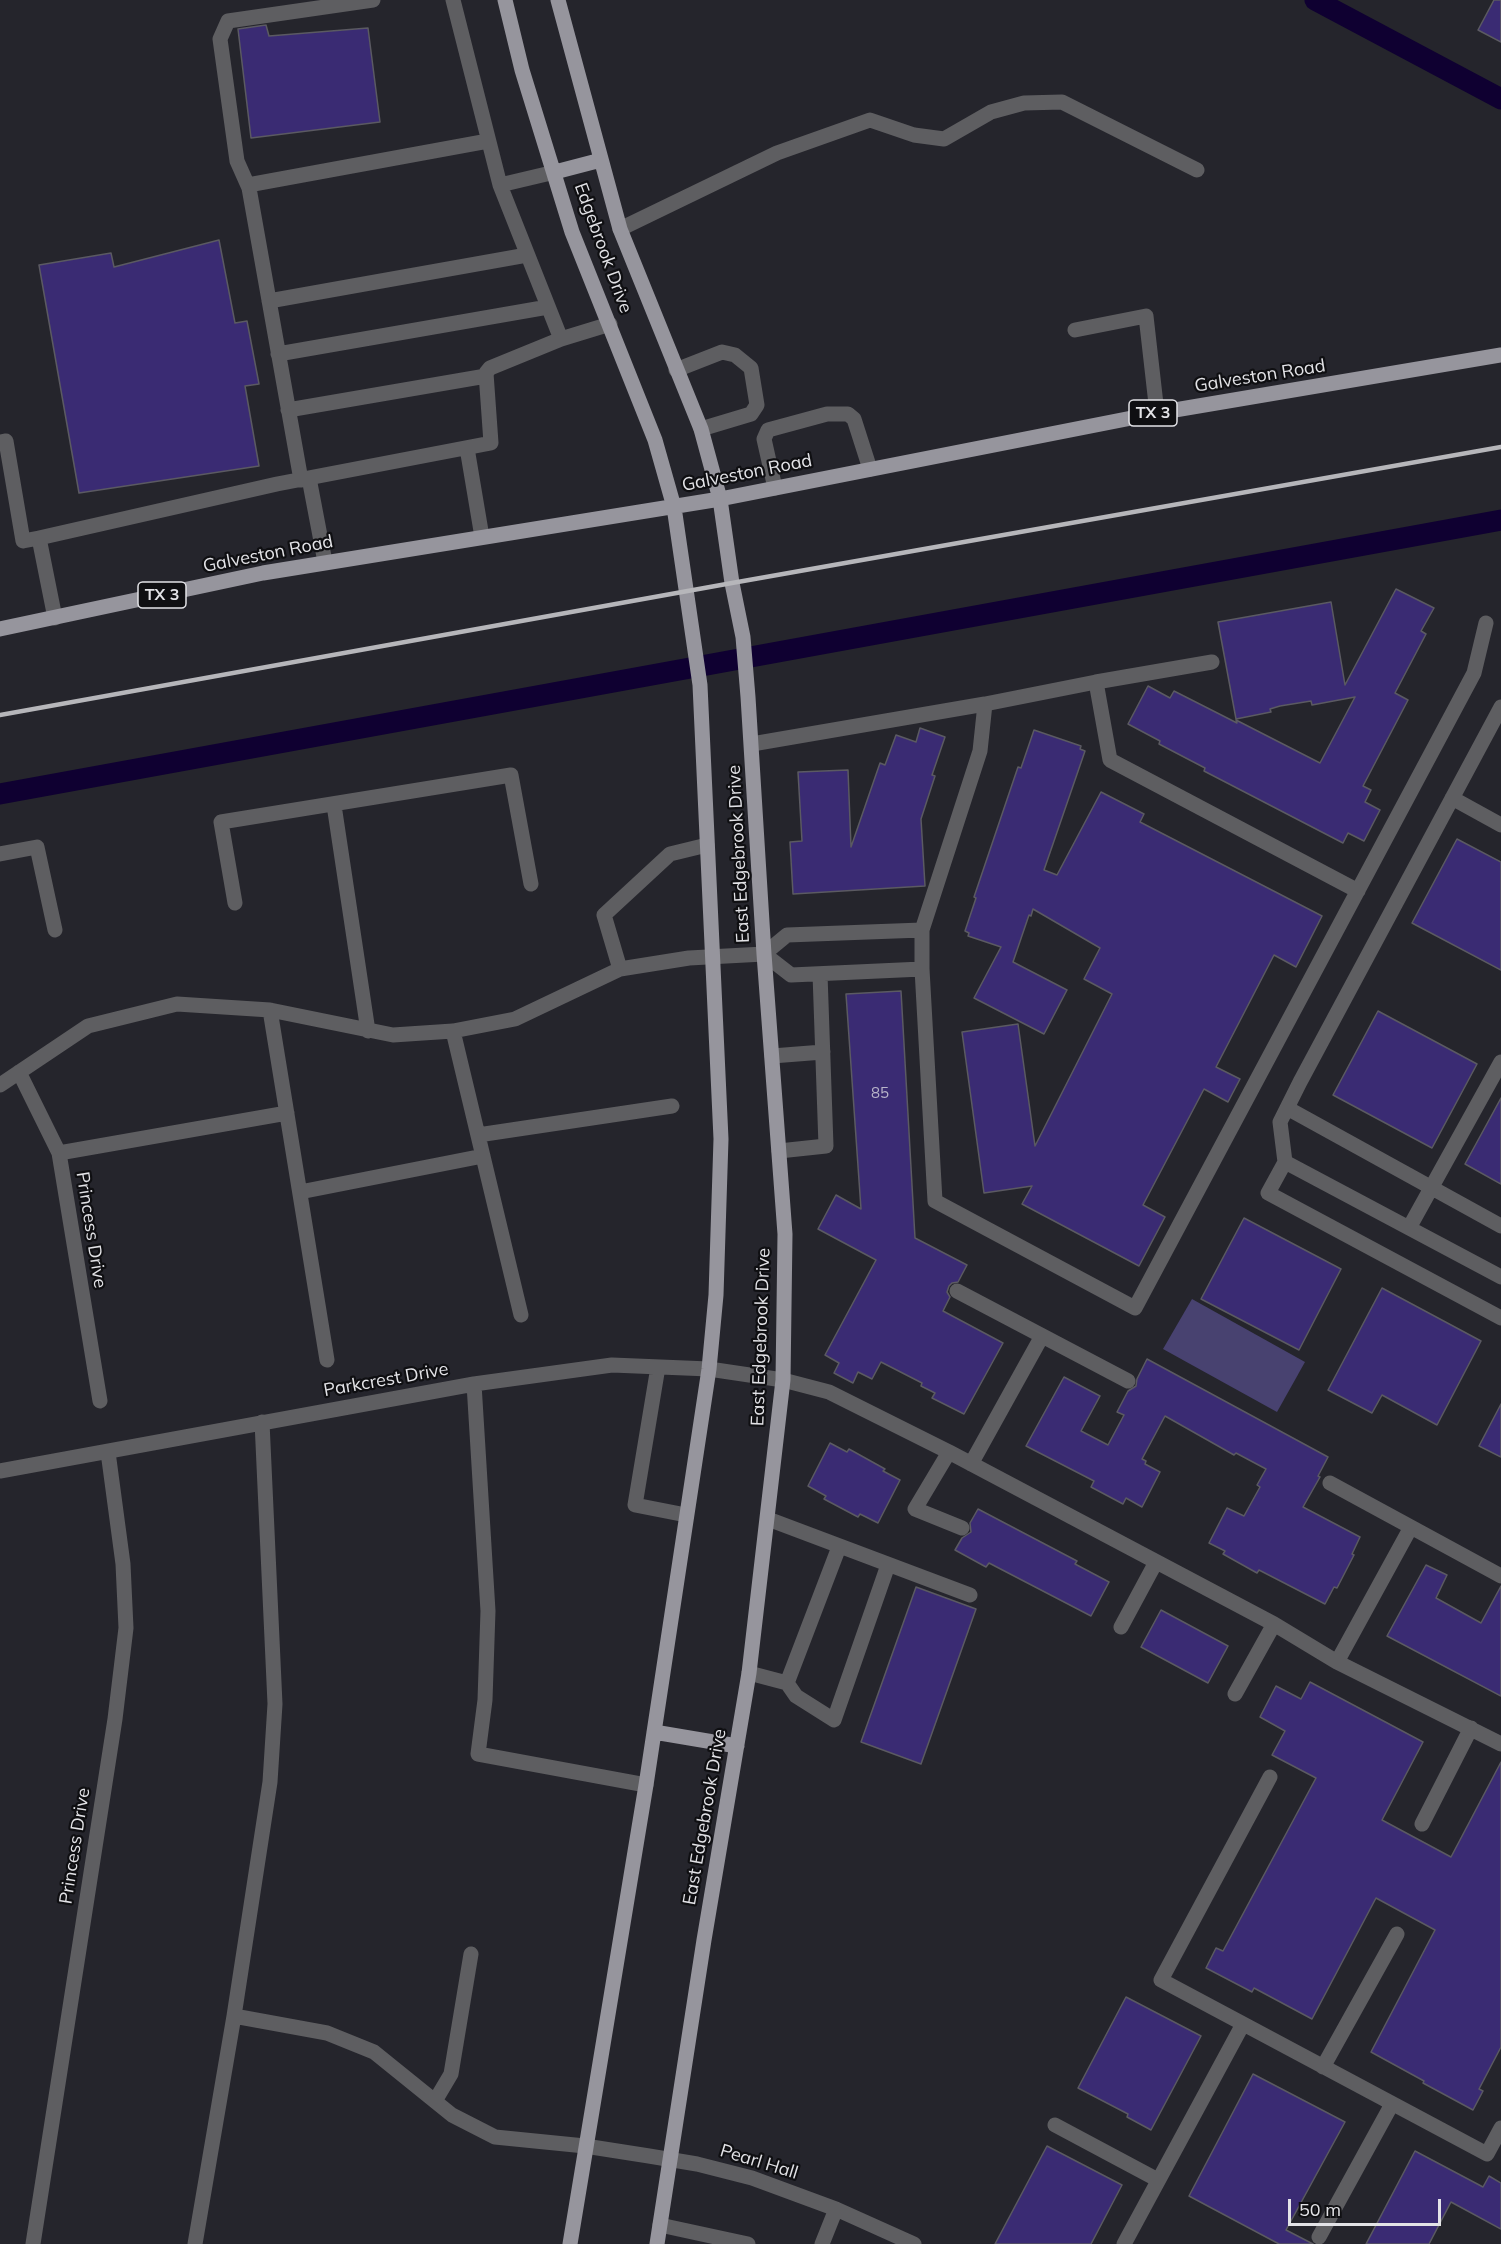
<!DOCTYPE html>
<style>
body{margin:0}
#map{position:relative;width:1501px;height:2244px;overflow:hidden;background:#25252c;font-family:Mulish,sans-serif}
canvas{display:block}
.scale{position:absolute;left:1288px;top:2199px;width:153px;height:27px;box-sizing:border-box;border:3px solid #e3e3e7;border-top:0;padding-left:8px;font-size:18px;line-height:21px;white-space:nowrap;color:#e3e3e7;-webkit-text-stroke:4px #0f0f12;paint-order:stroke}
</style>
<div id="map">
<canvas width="1501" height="2244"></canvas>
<div class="scale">50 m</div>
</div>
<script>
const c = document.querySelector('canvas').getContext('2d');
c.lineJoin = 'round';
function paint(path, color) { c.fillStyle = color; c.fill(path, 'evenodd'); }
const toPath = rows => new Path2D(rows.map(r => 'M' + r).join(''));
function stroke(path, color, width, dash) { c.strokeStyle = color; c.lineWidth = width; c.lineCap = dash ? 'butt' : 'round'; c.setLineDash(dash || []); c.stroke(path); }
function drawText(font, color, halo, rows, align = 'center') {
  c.font = font + ' Mulish,sans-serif'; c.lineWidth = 4.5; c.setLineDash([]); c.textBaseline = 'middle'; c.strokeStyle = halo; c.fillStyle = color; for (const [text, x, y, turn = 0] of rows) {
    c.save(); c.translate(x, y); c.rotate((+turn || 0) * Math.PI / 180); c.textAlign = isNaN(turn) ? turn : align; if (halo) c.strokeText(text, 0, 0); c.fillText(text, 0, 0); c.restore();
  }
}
const green = toPath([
 [1192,1299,1305,1362,1277,1412,1163,1349]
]);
const canal = toPath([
 [1315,0,1501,99],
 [0,794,1501,520]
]);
const building = toPath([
 [1494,0,1501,0,1501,42,1478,30,1494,0],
 [266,25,269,36,368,28,380,122,251,138,238,29,266,25],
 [219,240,235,323,247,321,259,384,245,386,259,466,79,493,39,265,111,253,114,267,219,240],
 [1396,589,1434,608,1421,631,1426,634,1395,693,1408,700,1363,786,1371,790,1365,802,1380,810,1364,841,1348,833,1343,843,1204,771,1205,768,1159,744,1160,741,1128,724,1148,686,1170,698,1174,691,1237,723,1236,720,1320,763,1355,697,1312,705,1311,701,1280,706,1270,709,1271,712,1236,719,1218,622,1331,602,1345,685,1396,589],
 [920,728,945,737,932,775,935,776,921,819,925,886,793,894,790,842,802,841,798,772,848,770,851,847,880,763,885,765,896,735,916,742,920,728],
 [1034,730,1081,746,1080,749,1085,751,1044,870,1057,875,1101,792,1144,814,1140,822,1322,916,1296,967,1274,955,1216,1067,1240,1079,1228,1102,1204,1089,1143,1205,1165,1217,1139,1266,1022,1204,1032,1186,984,1193,962,1032,1018,1024,1035,1146,1112,994,1084,979,1100,948,1033,909,1031,916,1029,915,1013,962,1067,990,1044,1034,974,998,1001,947,968,936,969,933,965,931,976,898,974,897,1018,767,1021,768,1034,730],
 [1457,839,1501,862,1501,970,1412,923,1457,839],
 [901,991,915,1238,967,1265,958,1282,952,1283,949,1286,947,1292,950,1297,943,1311,1003,1343,964,1414,932,1398,935,1393,921,1386,922,1383,881,1362,872,1379,858,1372,853,1383,834,1373,839,1363,825,1355,876,1260,818,1229,836,1195,861,1209,846,994,901,991],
 [1378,1011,1477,1064,1432,1148,1333,1095,1378,1011],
 [1501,1098,1501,1184,1465,1164,1501,1098],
 [1244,1218,1341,1269,1299,1350,1201,1299,1244,1218],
 [1382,1288,1481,1341,1437,1425,1382,1395,1372,1413,1328,1390,1382,1288],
 [1147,1359,1328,1457,1318,1476,1320,1477,1303,1507,1360,1537,1352,1554,1354,1555,1337,1588,1334,1587,1325,1604,1259,1570,1257,1573,1223,1554,1225,1551,1209,1543,1227,1508,1244,1516,1260,1487,1257,1485,1266,1469,1236,1453,1234,1455,1165,1416,1142,1459,1146,1461,1145,1464,1160,1472,1142,1507,1126,1498,1123,1504,1091,1487,1094,1481,1026,1446,1064,1377,1100,1396,1081,1431,1108,1445,1124,1415,1117,1412,1128,1391,1136,1386,1137,1379,1147,1359],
 [1501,1404,1501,1457,1479,1446,1501,1404],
 [830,1443,847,1452,849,1449,885,1469,883,1471,900,1480,878,1523,860,1514,858,1517,824,1499,826,1496,808,1486,830,1443],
 [978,1509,1077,1561,1075,1564,1109,1582,1091,1616,989,1563,986,1567,955,1550,962,1538,971,1532,970,1523,978,1509],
 [1426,1565,1447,1575,1436,1598,1481,1623,1501,1586,1501,1696,1387,1636,1426,1565],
 [916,1587,976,1609,921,1764,861,1742,916,1587],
 [1161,1610,1228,1646,1208,1683,1141,1647,1161,1610],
 [1310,1682,1423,1742,1382,1820,1451,1857,1501,1762,1501,2047,1479,2089,1483,2091,1473,2110,1423,2083,1424,2081,1371,2052,1435,1930,1376,1898,1312,2019,1254,1988,1252,1992,1206,1968,1216,1948,1223,1951,1316,1778,1272,1755,1285,1731,1260,1717,1276,1686,1301,1699,1310,1682],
 [1126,1997,1201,2036,1151,2130,1127,2117,1128,2114,1078,2088,1126,1997],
 [1253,2074,1345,2122,1286,2230,1313,2244,1279,2244,1189,2196,1253,2074],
 [1047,2146,1122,2185,1091,2244,995,2244,1047,2146],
 [1415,2151,1483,2187,1489,2176,1501,2183,1501,2229,1451,2202,1429,2244,1366,2244,1415,2151]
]);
const minor = toPath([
 [453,0,500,185,561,339,610,324],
 [248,185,488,141],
 [500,185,555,172],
 [620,229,777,153,870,120,914,135,944,139,991,112,1024,103,1062,102,1197,170],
 [269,301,527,255],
 [1075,330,1146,316,1157,413],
 [278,354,548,307],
 [676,370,722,352,735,355,751,368,757,405,751,414,701,429],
 [288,410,486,376],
 [0,442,6,441,23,541,39,538,55,618],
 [467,448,482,537],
 [309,478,325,562],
 [301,480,249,188,237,161,220,39,228,21,373,0],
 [775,488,764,439,768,430,827,414,848,414,854,419,870,469],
 [39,538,277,484,491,443,486,373,490,368,561,339],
 [1096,682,1110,760,1358,891],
 [985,704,980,751,922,930,922,969,935,1201,1135,1308,1474,673,1486,623],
 [1501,707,1300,1082,1280,1122,1285,1162,1501,1277],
 [752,744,985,704,1096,682,1212,662],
 [1452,798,1501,825],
 [334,805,368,1031],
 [0,854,37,847,55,930],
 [235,903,221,822,511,775,531,884],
 [764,954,791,975,922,969],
 [764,954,787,935,922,930],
 [620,969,604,915,670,854,707,845],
 [270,1010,327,1360],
 [453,1031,521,1315],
 [772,1056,823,1052],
 [19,1072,59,1153,100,1401],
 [0,1085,88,1026,177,1004,270,1010,393,1035,453,1031,515,1019,620,969,689,958,764,954],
 [1287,1108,1501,1226],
 [478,1135,672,1106],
 [779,1151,826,1146,820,974],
 [59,1153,287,1113],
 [1285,1162,1268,1193,1501,1318],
 [300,1192,483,1156],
 [1409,1228,1501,1062],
 [957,1291,1128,1381],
 [658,1367,635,1505,686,1515],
 [474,1384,488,1611,485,1700,478,1754,646,1785],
 [949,1452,915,1509,962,1528],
 [971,1464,1042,1336],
 [0,1471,474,1384,612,1365,709,1369,783,1380,829,1392,949,1452,1274,1624,1337,1662,1501,1744],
 [1330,1483,1501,1576],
 [768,1519,970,1595],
 [1121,1627,1156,1562],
 [1337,1662,1411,1527],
 [749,1673,787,1683,839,1547],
 [787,1683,796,1696,834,1720,888,1565],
 [1235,1694,1274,1624],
 [1270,1777,1161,1980,1487,2154,1501,2128],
 [1422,1824,1471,1728],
 [234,2016,327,2033,374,2052,452,2115,495,2137,585,2146,649,2156,697,2164,752,2178,836,2209,914,2244],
 [1323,2067,1397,1934],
 [435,2101,451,2074,471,1954],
 [1055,2125,1158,2180],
 [660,2225,748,2244],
 [1319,2237,1392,2104],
 [33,2244,115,1719,126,1628,123,1564,108,1452],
 [195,2244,234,2016,270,1782,275,1704,262,1422],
 [822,2244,836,2209],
 [1124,2244,1243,2024]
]);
const major = toPath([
 [505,0,522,70,572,232,655,440,674,507,700,685,721,1139,716,1295,709,1369,646,1785,570,2244],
 [558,0,620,229,701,429,720,499,732,583,743,637,748,697,764,954,785,1234,783,1380,749,1673,704,1940,657,2244],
 [555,172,601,160],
 [0,629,263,573,720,499,1157,413,1501,355],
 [654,1732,737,1746]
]);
const rail = toPath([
 [0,715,732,583,1501,447]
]);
const numberNames = [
 ["85",880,1093]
];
const shields = [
 [1153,413,48],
 [162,595,48]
];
const shieldNames = [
 ["TX 3",1153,413],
 ["TX 3",162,595]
];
const streetNames = [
 ["Edgebrook Drive",603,248,70],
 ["Galveston Road",1260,376,-9],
 ["Galveston Road",747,473,-11],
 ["Galveston Road",268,554,-11],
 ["East Edgebrook Drive",739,854,-93],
 ["Princess Drive",91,1230,81],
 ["East Edgebrook Drive",761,1337,-88],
 ["Parkcrest Drive",386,1380,-10],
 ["East Edgebrook Drive",705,1817,-80],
 ["Princess Drive",75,1846,-81],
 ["Pearl Hall",759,2162,17]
];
paint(green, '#484270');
stroke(canal, '#0f0031', 21);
paint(building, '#3a2b73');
stroke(building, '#5b5a62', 1.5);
stroke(minor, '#5e5e61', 15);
stroke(major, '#96959d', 15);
stroke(rail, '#b6b6ba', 4.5);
drawText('15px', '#b9b5ca', null, numberNames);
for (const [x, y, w] of shields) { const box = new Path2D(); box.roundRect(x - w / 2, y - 13, w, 26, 4.5); c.fillStyle = '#0f0f12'; c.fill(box); stroke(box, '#e3e3e7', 1.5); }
drawText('bold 16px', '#e3e3e7', null, shieldNames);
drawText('18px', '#e3e3e7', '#0f0f12', streetNames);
</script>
